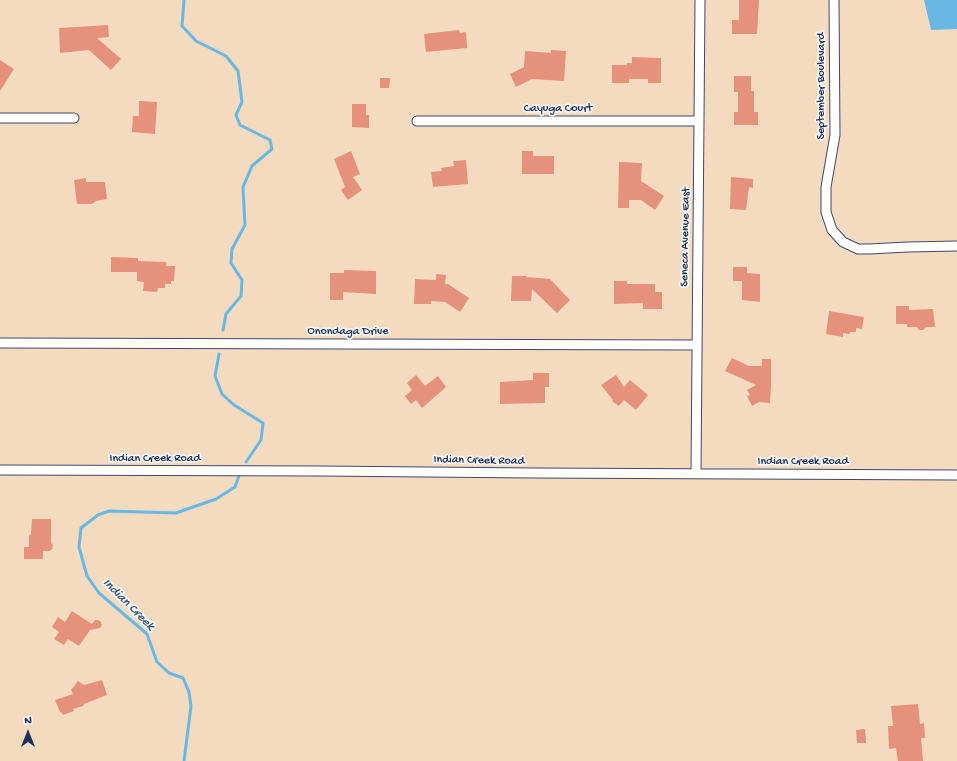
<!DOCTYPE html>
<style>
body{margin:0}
#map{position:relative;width:957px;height:761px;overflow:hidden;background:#f4dbc0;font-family:"Gochi Hand",sans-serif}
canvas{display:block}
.north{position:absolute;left:8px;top:713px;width:40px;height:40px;-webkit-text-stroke:3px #f6f6f2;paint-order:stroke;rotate:0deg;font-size:11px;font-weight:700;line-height:16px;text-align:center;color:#1b2f5e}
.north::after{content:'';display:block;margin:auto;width:14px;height:18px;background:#1b2f5e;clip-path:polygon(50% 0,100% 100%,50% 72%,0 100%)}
</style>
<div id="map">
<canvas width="957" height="761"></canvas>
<div class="north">N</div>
</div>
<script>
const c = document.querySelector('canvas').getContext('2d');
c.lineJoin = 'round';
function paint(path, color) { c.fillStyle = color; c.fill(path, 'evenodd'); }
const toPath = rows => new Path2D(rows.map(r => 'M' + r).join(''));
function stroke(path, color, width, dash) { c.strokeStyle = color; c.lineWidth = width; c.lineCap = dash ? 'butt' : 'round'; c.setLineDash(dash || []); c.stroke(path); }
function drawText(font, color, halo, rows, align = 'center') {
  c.font = font + ' "Gochi Hand",sans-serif'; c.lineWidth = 3.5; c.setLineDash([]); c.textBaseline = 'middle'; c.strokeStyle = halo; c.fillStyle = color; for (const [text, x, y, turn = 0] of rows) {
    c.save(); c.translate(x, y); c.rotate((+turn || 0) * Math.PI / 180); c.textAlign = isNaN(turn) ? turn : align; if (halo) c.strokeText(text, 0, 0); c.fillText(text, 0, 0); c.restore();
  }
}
const water = toPath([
 [924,0,957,0,957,29,931,30]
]);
const stream = toPath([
 [184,0,182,26,196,41,226,56,238,71,242,102,236,115,240,125,270,140,272,149,252,166,243,187,245,225,232,249,231,263,242,280,241,296,226,314,223,330],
 [219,354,215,376,222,394,234,405,263,423,261,440,246,462],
 [184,761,191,706,189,692,183,678,169,673,157,662,147,634,99,593,87,576,79,547,81,528,98,515,109,511,176,513,216,499,235,487,239,476]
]);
const building = toPath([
 [739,0,759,0,757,34,732,34,732,20,739,20],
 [108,25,109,37,97,38,121,59,111,70,89,50,60,53,59,28],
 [459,30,460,33,466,32,467,48,426,52,424,34],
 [551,50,566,51,564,81,532,79,516,87,510,74,524,67,525,51,551,53],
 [632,57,661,58,661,83,648,83,648,79,629,79,629,83,612,83,612,65,627,65,627,63,632,63],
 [0,60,14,69,0,91],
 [734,76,751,76,751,91,754,91,754,112,758,112,758,125,734,125,734,112,738,112,738,92,734,92],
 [380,78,390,78,389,88,380,88],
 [139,101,157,102,155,134,132,132,133,116,139,116],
 [352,104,366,104,366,115,369,115,369,128,352,127],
 [351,151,360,174,353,177,362,190,348,200,341,190,345,187,334,159],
 [522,151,533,151,533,156,554,156,554,174,522,174],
 [466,160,468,184,433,187,431,172,442,171,441,168,454,166,453,161],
 [619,162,642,163,641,181,664,196,655,210,641,200,629,200,629,208,618,208],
 [731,177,753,179,753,188,749,187,746,210,730,209],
 [86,178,86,182,105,182,107,199,96,201,92,204,77,204,74,180],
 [111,257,138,258,138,261,166,262,166,266,175,266,174,281,171,281,171,284,165,284,165,288,158,288,157,292,143,291,144,282,137,281,137,272,111,272],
 [733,267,747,267,747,273,760,274,760,302,742,300,742,281,733,281],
 [344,270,376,271,376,294,343,292,343,300,330,300,330,273,344,273],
 [436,274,446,275,445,284,448,284,469,298,460,312,445,302,431,301,431,304,414,304,415,279,436,280],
 [512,276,526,276,526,277,550,279,570,300,557,313,532,289,531,301,511,301],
 [614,281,627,281,627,284,655,284,655,292,662,292,662,309,643,309,643,303,614,304],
 [896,306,909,306,909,310,933,309,935,327,926,327,923,330,919,330,917,327,907,327,907,324,896,324],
 [829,311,864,317,862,329,856,328,856,332,850,332,850,334,843,333,843,337,826,334],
 [732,358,749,366,762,366,762,359,771,359,771,385,770,403,759,402,752,406,747,396,750,395,747,390,756,385,725,371],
 [533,373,549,373,549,387,545,387,545,403,500,404,500,382,533,380],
 [416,375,425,386,438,376,446,387,422,408,416,400,411,404,405,396,412,390,407,383],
 [616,375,624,387,630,380,648,395,636,410,624,400,619,406,612,401,613,400,601,385],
 [32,519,51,519,51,543,53,545,52,549,50,551,43,551,43,559,24,559,24,547,29,547,29,536,31,534],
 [72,611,92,624,95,620,98,620,101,622,102,625,100,628,90,630,79,646,68,639,64,645,54,639,59,632,52,627,58,617,65,622],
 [102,680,107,695,84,704,83,706,73,709,74,711,63,715,61,712,60,712,55,700,73,694,71,690,78,681,84,685],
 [918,704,920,724,924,723,925,738,921,738,923,761,898,761,896,748,889,749,888,726,893,726,891,706],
 [865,729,866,743,857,743,856,730]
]);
const street = toPath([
 [834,0,835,135,826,187,826,212,832,230,843,242,858,249,869,249,908,247,957,246],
 [0,118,74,118],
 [417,121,699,121],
 [0,343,697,345],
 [0,470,321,471,533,473,957,475],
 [696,474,700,0]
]);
const streetNames = [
 ["September Boulevard",822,86,-90],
 ["Cayuga Court",558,109],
 ["Seneca Avenue East",686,237,-89],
 ["Onondaga Drive",348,332],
 ["Indian Creek Road",155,459],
 ["Indian Creek Road",479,461,1],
 ["Indian Creek Road",803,462]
];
const waterNames = [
 ["Indian Creek",128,605,45]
];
paint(water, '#67b8e2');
stroke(stream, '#67b8e2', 3);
paint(building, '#e5917c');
stroke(street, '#3c496d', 11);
stroke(street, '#fff', 9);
drawText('12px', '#1b2f5e', '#f6f6f2', streetNames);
drawText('italic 13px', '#325886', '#f6f6f2', waterNames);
</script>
